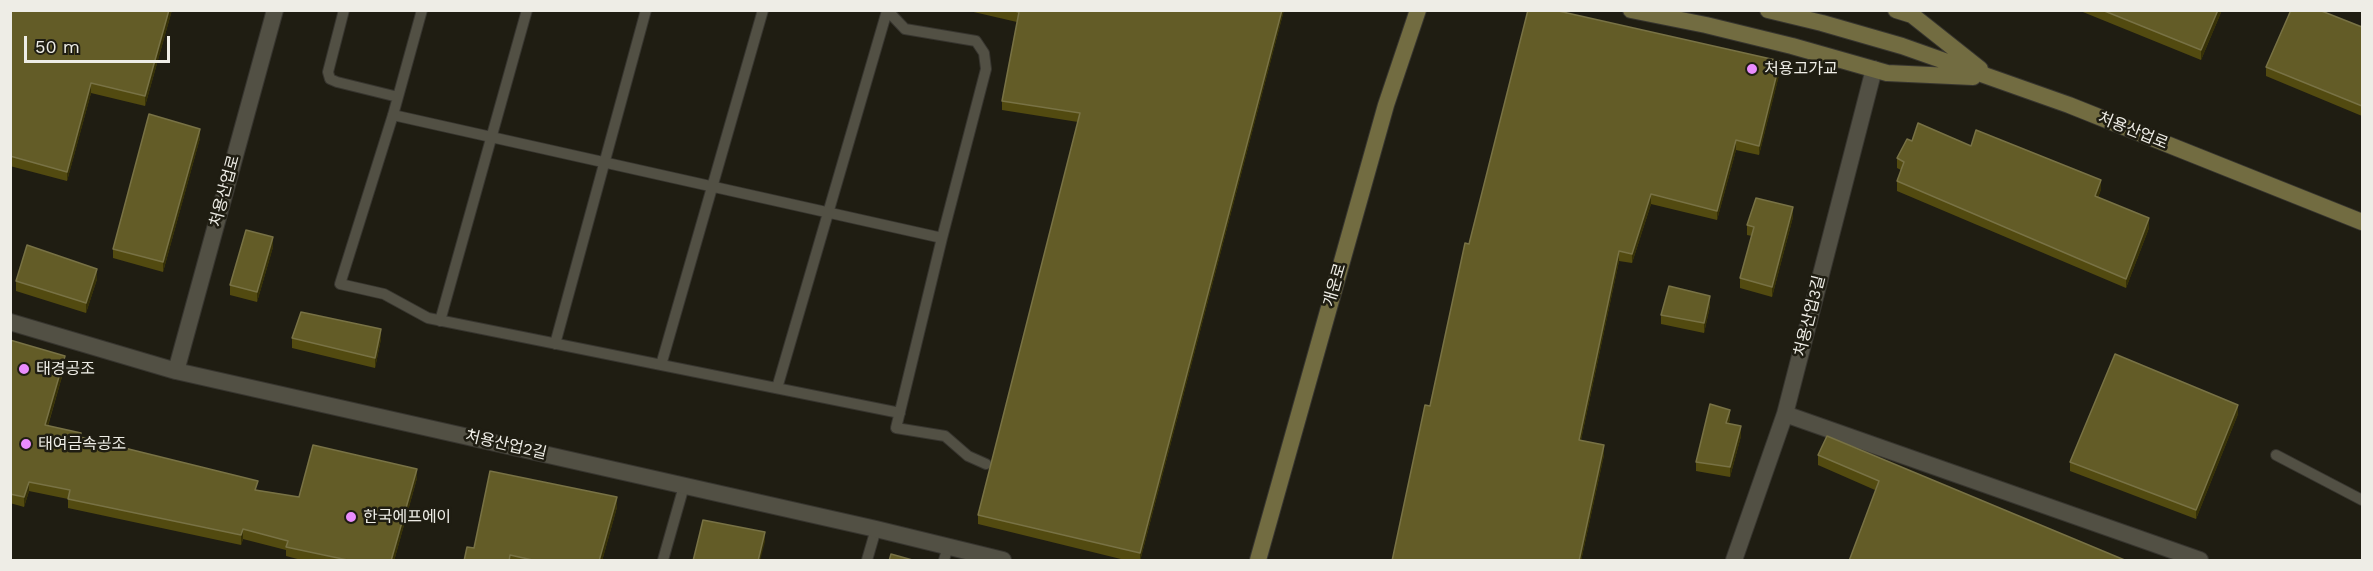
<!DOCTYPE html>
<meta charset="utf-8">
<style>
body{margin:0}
#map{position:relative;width:2373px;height:571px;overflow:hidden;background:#1f1d12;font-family:"Work Sans",sans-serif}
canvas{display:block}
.frame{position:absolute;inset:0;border:12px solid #eeede6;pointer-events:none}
.scale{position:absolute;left:24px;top:36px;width:146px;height:27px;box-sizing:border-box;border:3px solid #eeede6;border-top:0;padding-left:8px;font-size:18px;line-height:21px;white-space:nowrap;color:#eeede6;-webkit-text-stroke:4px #1f1d12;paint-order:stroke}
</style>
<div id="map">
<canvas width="2373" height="571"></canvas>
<div class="frame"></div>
<div class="scale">50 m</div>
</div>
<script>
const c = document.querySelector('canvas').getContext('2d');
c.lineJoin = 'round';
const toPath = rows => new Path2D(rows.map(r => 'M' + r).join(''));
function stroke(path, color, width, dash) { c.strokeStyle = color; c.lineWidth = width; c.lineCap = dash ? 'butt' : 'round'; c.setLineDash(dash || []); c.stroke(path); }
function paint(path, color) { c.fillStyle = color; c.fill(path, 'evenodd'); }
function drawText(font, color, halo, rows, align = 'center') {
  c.font = font + ' "Work Sans","Noto Sans KR",sans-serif'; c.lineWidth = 5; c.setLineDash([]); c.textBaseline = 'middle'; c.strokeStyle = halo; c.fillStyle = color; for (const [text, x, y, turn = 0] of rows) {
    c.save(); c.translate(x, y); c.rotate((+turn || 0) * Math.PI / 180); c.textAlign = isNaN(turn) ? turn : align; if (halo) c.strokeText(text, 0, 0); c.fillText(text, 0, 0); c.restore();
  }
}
const service = toPath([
 [344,10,328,72,330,79,337,82,398,97],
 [422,10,393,115,340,284,384,294,428,318,900,413],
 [887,10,905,29,976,41,984,53,986,69,942,238,896,428,945,436,968,456,986,464],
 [393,115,942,238],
 [440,321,527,10],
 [555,344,646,10],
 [661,365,763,10],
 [777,388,887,11],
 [2276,455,2362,500],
 [663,560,684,486],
 [867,560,876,529],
 [944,560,948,547]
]);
const tertiary = toPath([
 [10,322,176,371,876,529,1003,560],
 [176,371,275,10],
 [1785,414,2200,560],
 [1734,560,1785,414,1874,69]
]);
const secondary = toPath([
 [1631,10,1706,25,1792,46,1887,73,1973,77],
 [1768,10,1822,23,1902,46,2069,105,2362,222],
 [1896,10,1912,15,1980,69],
 [1258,560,1386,105,1418,10]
]);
const wall = toPath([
 [10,10,172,10,145,106,91,93,67,181,10,166],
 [965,10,1284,10,1140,561,1129,561,978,524,978,515,1078,122,1002,110,1002,101,1017,22],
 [2078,10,2222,10,2201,60],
 [2362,27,2362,116,2266,76,2266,67],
 [1780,71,1759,155,1736,150,1717,220,1651,204,1632,263,1619,261,1581,440,1604,455,1581,561,1392,561,1469,244],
 [200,138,163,272,113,258,113,249],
 [1912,141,1971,146,2101,189,2098,198,2149,228,2126,288,1897,191,1897,181,1901,170,1897,168,1897,158],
 [1793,217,1772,297,1740,288,1740,278,1752,236,1747,235,1747,225],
 [273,247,257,302,230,295,230,285],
 [97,279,86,313,16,291,16,281],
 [1710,306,1704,333,1661,324,1661,315],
 [292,338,381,339,375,368,292,348],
 [10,340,65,366,48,426,81,438,258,490,299,497,417,478,394,561,305,561,286,556,286,550,243,539,241,545,68,508,68,499,29,491,24,507,10,503],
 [2238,414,2196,519,2070,471,2070,462],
 [1730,419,1729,423,1741,436,1730,477,1696,471,1696,462],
 [1818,455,2127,561,1875,490,1818,465],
 [617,507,602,561,464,561,474,548]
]);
const shadedWall = toPath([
 [169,10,172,10,145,106,145,96],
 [1282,10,1284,10,1140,561,1140,553],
 [2218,10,2222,10,2201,60,2201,50],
 [1780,61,1780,71,1759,155,1759,146],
 [91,83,91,93,67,181,67,172],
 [200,129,200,138,163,272,163,262],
 [1736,140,1736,150,1717,220,1717,211],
 [2101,180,2101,189,2095,206,2095,196],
 [1651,194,1651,204,1632,263,1632,254],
 [1793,207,1793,217,1772,297,1772,287],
 [2149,218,2149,228,2126,288,2126,279],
 [273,237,273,247,257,302,257,292],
 [1619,251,1619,261,1579,449,1579,440],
 [97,269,97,279,86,313,86,303],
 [1710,296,1710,306,1704,333,1704,323],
 [381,329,381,339,375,368,375,358],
 [65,356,65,366,45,435,45,425],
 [2238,405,2238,414,2196,519,2196,510],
 [1730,410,1730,419,1726,432,1726,423],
 [1741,426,1741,436,1730,477,1730,467],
 [1604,445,1604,455,1581,561,1579,561],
 [417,469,417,478,394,561,391,561],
 [29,482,29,491,24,507,24,497],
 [617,497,617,507,602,561,599,561],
 [243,529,243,539,241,545,241,535],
 [765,532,765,542,760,561,758,561]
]);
const building = toPath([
 [10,10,169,10,145,96,91,83,67,172,10,156,10,10],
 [1010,10,1282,10,1140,553,978,515,1080,113,1002,101,1019,12,1010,10],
 [1528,10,1554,10,1780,61,1759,146,1736,140,1717,211,1651,194,1632,254,1619,251,1579,440,1604,445,1579,561,1392,561,1425,405,1430,406,1465,243,1469,244,1528,10],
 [2102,10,2218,10,2201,50,2102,10],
 [2291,10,2319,10,2362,27,2362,106,2266,67,2291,10],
 [149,114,200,129,163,262,113,249,149,114],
 [1918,123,1971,146,1976,130,2101,180,2095,196,2149,218,2126,279,1897,181,1904,162,1897,158,1907,139,1912,141,1918,123],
 [1756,198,1793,207,1772,287,1740,278,1754,227,1747,225,1756,198],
 [246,230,273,237,257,292,230,285,246,230],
 [27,245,97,269,86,303,16,281,27,245],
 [1669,286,1710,296,1704,323,1661,315,1669,286],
 [301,312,381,329,375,358,292,338,301,312],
 [10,340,65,356,45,425,81,433,80,437,258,481,255,490,299,497,313,445,417,469,391,561,352,561,286,547,288,541,243,529,241,535,68,499,70,490,29,482,24,497,10,494,10,340],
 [2115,354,2238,405,2196,510,2070,462,2115,354],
 [1710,404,1730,410,1726,423,1741,426,1730,467,1696,462,1710,404],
 [1827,436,2127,561,1849,561,1879,481,1818,455,1827,436],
 [490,471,617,497,599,561,537,561,510,555,509,561,464,561,467,547,474,548,490,471],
 [703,520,765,532,758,561,693,561,703,520],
 [891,554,916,561,889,561,891,554]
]);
const markers = [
 [1752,69,6,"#ea8dfd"],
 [24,369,6,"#ea8dfd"],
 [26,444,6,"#ea8dfd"],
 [351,517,6,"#ea8dfd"]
];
const poiNames = [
 ["처용고가교",1764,69],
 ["태경공조",36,369],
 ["태여금속공조",38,444],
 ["한국에프에이",363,517]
];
const streetNames = [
 ["처용산업로",2133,131,22],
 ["처용산업로",225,191,-75],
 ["개운로",1335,285,-74],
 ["처용산업3길",1810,316,-76],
 ["처용산업2길",506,445,13]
];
stroke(service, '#37352f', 12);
stroke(tertiary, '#37352f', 18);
stroke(secondary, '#37352f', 18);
stroke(service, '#525044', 10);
stroke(tertiary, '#525044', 16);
stroke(secondary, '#726c41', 16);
paint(wall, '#524a10');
paint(shadedWall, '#363107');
paint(building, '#635c27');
stroke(building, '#787245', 1.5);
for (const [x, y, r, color] of markers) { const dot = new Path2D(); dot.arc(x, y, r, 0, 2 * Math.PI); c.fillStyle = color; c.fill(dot); stroke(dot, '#1f1d12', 2); }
drawText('16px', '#eeede6', '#1f1d12', poiNames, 'left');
drawText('16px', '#eeede6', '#1f1d12', streetNames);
</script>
